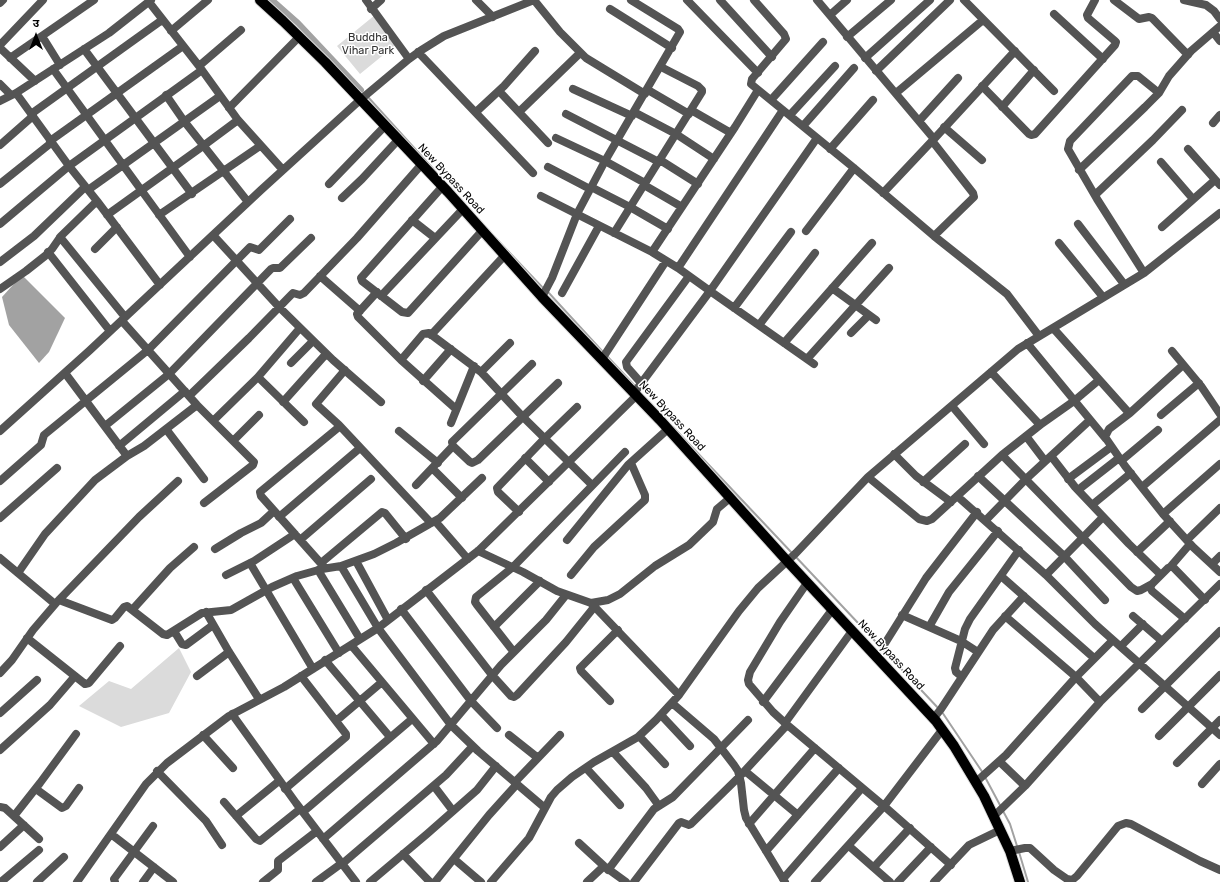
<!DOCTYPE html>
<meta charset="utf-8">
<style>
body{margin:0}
#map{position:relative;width:1220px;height:882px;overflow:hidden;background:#fff;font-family:Rubik,"Noto Sans Devanagari",sans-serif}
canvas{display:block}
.north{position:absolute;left:16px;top:16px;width:40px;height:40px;-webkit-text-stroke:3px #fff;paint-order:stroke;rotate:0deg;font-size:11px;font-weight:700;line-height:16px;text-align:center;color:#000}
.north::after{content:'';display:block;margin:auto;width:14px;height:18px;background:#000;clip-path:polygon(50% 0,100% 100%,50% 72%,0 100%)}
</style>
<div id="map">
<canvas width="1220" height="882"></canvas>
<div class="north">उ</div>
</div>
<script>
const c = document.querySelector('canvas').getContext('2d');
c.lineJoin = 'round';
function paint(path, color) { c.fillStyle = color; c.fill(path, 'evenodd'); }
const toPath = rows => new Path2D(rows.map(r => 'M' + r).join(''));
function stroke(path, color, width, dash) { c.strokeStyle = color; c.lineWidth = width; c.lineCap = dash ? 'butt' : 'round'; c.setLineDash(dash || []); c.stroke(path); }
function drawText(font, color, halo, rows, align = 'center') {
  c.font = font + ' Rubik,sans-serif'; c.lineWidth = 3; c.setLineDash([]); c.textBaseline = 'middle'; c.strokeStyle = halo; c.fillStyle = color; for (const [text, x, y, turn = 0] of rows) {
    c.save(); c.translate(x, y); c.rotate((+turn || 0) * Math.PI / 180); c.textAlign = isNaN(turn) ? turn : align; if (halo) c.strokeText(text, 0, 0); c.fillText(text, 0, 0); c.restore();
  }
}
const green = toPath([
 [375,15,398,43,360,74,337,46],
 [179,648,191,672,169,713,121,727,79,706,109,681,131,689]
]);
const water = toPath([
 [22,275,65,318,49,352,39,363,9,325,2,297]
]);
const stream = toPath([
 [368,97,436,172],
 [488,230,544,289],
 [548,292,603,352],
 [606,355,636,387],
 [673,427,792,553],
 [795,556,939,709],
 [942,712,983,773],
 [985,777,1001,807],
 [1003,811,1010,824,1017,846],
 [1019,852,1028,882]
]);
const canal = toPath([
 [272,0,298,23,361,90]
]);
const minor = toPath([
 [366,0,409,59],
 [476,0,493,17],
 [534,0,560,32,586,58,645,94],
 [687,0,758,73],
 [720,0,772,57],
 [754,0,784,34,786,39,752,79,751,84,854,168,934,236,1007,294,1039,336],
 [817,0,934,139],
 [964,0,1054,91],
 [1114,0,1139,19,1149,17,1152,18,1188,55],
 [1184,0,1206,5,1214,11,1220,19],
 [149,2,199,66,238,120,283,170],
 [0,3,3,0],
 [371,9,381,0],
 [610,9,672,48],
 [1054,14,1103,59],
 [830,15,847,0],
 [171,31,208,0],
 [1213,32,1220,41],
 [42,36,60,65],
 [847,37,891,0],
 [0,45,43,0],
 [0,48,35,81],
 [84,49,192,194],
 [418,52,533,173],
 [10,58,94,0],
 [865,58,930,0],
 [199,66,241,30],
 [53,69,190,257],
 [876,71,950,0],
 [0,84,11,95],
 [982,86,1029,134,1031,135,1035,134,1115,45,1116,42,1115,41,1088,18,1087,15,1095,0],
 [573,89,632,116],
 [648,90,689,114],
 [499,91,548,143],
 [16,93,69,166,97,201,160,285],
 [896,93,983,20],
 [166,95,184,121,248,202],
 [771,100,823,42],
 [0,101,16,93,109,33,151,0],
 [1002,107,1034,70],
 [229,108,299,37],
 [691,110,731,133],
 [476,112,504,86,535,51],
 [519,112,580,53],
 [634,112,676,134,714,159],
 [31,114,162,20],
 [566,114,659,162],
 [790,115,835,66],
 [919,121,958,78],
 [1213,123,1220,115],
 [803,126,854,68],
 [944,127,982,160],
 [556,138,605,161,645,183],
 [50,141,183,46],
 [0,145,33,116],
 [830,149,873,100],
 [1188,149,1220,185],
 [660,160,698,184],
 [1161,162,1193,199],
 [548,167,590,189],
 [1079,170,1145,107,1159,93,1169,76,1191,51,1220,26],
 [0,184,51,143],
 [329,184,385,126],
 [644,185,682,207],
 [442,187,361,278,362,281,402,312,408,313,482,231],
 [591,187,630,207,668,229],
 [88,190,220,96],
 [883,193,933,140],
 [1095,195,1153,140,1182,110],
 [541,196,652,252,678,268,710,291,814,364],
 [342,198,362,179,398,140],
 [107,215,203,146,238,120],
 [159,215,260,146],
 [412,220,435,238],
 [0,224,69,166,202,70],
 [1078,224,1124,284],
 [1162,227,1215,180],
 [806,231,854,168],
 [614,233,702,92,702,90,698,86,661,67],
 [213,235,279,307,333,360,381,402],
 [934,236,974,197,973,193,933,142,934,139,1015,51],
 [60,237,125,317],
 [1059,243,1103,297],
 [95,249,117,227],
 [48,252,110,331],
 [652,252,735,127,758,90],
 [0,262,34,236,85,187],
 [678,268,783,110],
 [1144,273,1097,199,1068,149,1070,141,1132,76,1138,76,1159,93],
 [320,276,360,311],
 [832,288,876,320],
 [0,289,26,271,45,256,52,249,61,236,97,201],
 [377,292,357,314,358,317,401,360,456,409],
 [562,293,599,226],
 [381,296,463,209],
 [542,297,552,278,577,214,605,161,680,32,678,29,631,0],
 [734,308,791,232],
 [122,321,197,405,254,462,253,465,204,503],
 [759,325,815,253],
 [1053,328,1129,413],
 [851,333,869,315],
 [431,335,505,255],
 [784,343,872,243],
 [1027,343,1106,439],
 [1172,351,1201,386,1220,414],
 [602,359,666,261],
 [807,359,889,268],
 [401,360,423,334,429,333,481,372,522,416,592,485],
 [291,363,313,341],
 [532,364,452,442,453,446,470,462,472,463,478,460,558,383],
 [1183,365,1130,413,1109,429,1105,437,1125,466,1163,514,1193,547,1220,572],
 [481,372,510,343],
 [991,372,1040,425],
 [65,373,127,456],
 [258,377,304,422],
 [423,381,451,349],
 [642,384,627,367,626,362,689,276],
 [634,393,710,291,817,138],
 [189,396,249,338,291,295,293,293,300,295,304,293,357,238,421,165],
 [283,402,326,354],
 [952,406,984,444],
 [1161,415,1199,383],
 [214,420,258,377,300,328],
 [451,423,474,366],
 [339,425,431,523],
 [105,426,169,374,271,269,273,268,280,268,311,238],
 [166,429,204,479],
 [0,431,89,351,261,190,360,100,409,59,420,51,444,36,534,0],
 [399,431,438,463],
 [1026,436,1045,461],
 [234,440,259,415],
 [119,446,185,391],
 [894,454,916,476,951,502],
 [1002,455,1131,587,1137,591,1141,590,1152,584],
 [1051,456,1075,487,1129,544,1161,575],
 [525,458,549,482],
 [1121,461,1158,430],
 [432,468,462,498],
 [978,476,1064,556,1105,600],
 [868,477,919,519,927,521,932,519,1002,455,1040,425,1074,401,1099,380],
 [1068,479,1111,447],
 [0,481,41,445,44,435,148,350,250,247,259,250,290,219],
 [923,482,965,444],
 [416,485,453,446],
 [1142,487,1220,420],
 [1078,490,1119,458],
 [957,496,1046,575,1095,624,1220,735],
 [1092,505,1131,473],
 [519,512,498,492,497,488,545,438,577,407],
 [1163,514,1220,464],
 [279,517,360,448],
 [0,518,57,468],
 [986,520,1026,479,1090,420],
 [435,521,468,559],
 [300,540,371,479],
 [567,540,628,465,668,429],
 [1187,540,1220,508],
 [215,549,241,533,261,523,274,511],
 [478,551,523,572,557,591,591,603,679,695],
 [1137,552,1170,521],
 [0,558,55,604],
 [356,561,388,620],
 [250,563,313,669],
 [321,563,382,512,385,513,406,539],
 [1212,564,1220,556],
 [341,566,378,628,451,725,478,751,545,808],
 [1171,566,1190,544],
 [325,568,261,496,260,492,339,427,339,425,316,404,345,370],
 [318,570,360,639],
 [18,573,45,534,95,480,127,456,144,446,197,405],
 [226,575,254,561,295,534],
 [571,575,594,547,645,500,645,495,631,463],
 [1046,575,1103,517],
 [1001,576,1094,658],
 [293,578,339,653],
 [807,583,780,622,750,672,748,680,749,684,773,712,785,723,884,806,951,865],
 [426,590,492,675,511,696,514,697,517,695,566,642,595,606],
 [59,600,112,620,115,618,124,607,127,606,163,634,167,635,202,613,231,610,272,587,297,576,322,569,341,566,374,554,396,543,440,518,482,478],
 [591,603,608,600,620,594,655,566,689,545,713,522,717,509,730,498],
 [133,609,170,568,194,547],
 [401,609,471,701,497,728],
 [206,612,229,652,259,699],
 [902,615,961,641,978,652],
 [1005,616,1076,677,1100,702],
 [1133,616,1162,641],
 [1185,619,1152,591,1150,587,1152,584,1168,568,1172,566,1205,600],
 [494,627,540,581],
 [929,627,949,592,998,531],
 [174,631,182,644,186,645,213,625],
 [27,638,85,684,89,683,120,646],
 [351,645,434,744],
 [884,645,926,578,977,512],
 [1121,646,1143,624],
 [513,651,477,605,475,602,476,597,513,567,625,452],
 [325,660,390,737],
 [0,673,12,660,33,630,57,602,139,517,178,481],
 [197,676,229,652],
 [962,677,956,672,955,668,965,629,970,619,1019,550],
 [610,701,581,671,580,668,618,630],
 [763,702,832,610],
 [672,703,714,739,734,765,738,771,741,783,744,810,746,818,785,882],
 [1142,709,1220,631],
 [0,713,37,680],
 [232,714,296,803,356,882],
 [661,715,690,746],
 [933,719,941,709,993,630,1024,596],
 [336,721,382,682],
 [785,723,852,631],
 [203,735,233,768],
 [509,735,538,758],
 [639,736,665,764],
 [1159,736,1220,675],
 [0,750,50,705,75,676],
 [613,752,646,788,659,806],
 [1000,762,1025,786],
 [1177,763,1220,720],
 [586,768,620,805],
 [157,771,206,821,222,845],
 [745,771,798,815],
 [515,782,560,735],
 [976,782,1006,755,1076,677,1113,640],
 [1202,784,1220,764],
 [434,786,453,811],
 [36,789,62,808,66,806,79,788],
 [285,789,346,737,346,734,301,676],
 [224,802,256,839,260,841,300,809],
 [0,807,5,808,39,839],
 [303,812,412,719],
 [14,816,40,783,76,734],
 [236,816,279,781],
 [994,816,1025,786,1100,702,1220,584],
 [749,824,815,748],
 [111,834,173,882],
 [323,839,437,741,501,665,546,620,566,595],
 [579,843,604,866,626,882],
 [849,846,890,882],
 [0,847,24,825],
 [766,851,839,768],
 [1010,851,1025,848,1030,848,1054,870,1067,879,1072,880,1077,876,1118,826,1126,823,1131,824,1200,861,1220,870],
 [403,854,430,882],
 [454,859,481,882],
 [342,864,446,775,472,747],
 [874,867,910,828],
 [608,870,654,809,673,797,748,720],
 [783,879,862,788],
 [1,882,39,850],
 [37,882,64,857],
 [77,882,146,784,167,763,229,716,284,687,378,628,478,551,636,396],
 [115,882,114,879,153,826],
 [143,882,154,867],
 [263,882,278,870,278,861,317,831],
 [316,882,342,863],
 [370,882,427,834,477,790,496,766],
 [435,882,489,815,517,784],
 [491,882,529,838,551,797,557,790,572,777,594,762,638,737,656,720,679,695,739,611,758,588,796,553,868,477,1018,349,1144,273,1220,213],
 [587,882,604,866],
 [634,882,679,823,681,822,689,825,691,824,740,776,787,725],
 [815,882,884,806,942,730],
 [898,882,931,847],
 [934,882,969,845,1000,830]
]);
const major = toPath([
 [260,0,283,21,325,62,448,192,542,297,660,420,788,562,936,721,954,746,984,796,1010,851,1020,882]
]);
const parkNames = [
 ["Buddha",368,38],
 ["Vihar Park",368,51]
];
const streetNames = [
 ["New Bypass Road",451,179,47],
 ["New Bypass Road",672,416,47],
 ["New Bypass Road",891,655,47]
];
paint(green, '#dbdbdb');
paint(water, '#a2a2a2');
stroke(stream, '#a2a2a2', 2);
stroke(canal, '#a2a2a2', 6);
stroke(major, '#dbdbdb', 12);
stroke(minor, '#545454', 8);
stroke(major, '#000', 10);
drawText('11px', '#323232', '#fff', parkNames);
drawText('11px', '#000', '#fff', streetNames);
</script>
